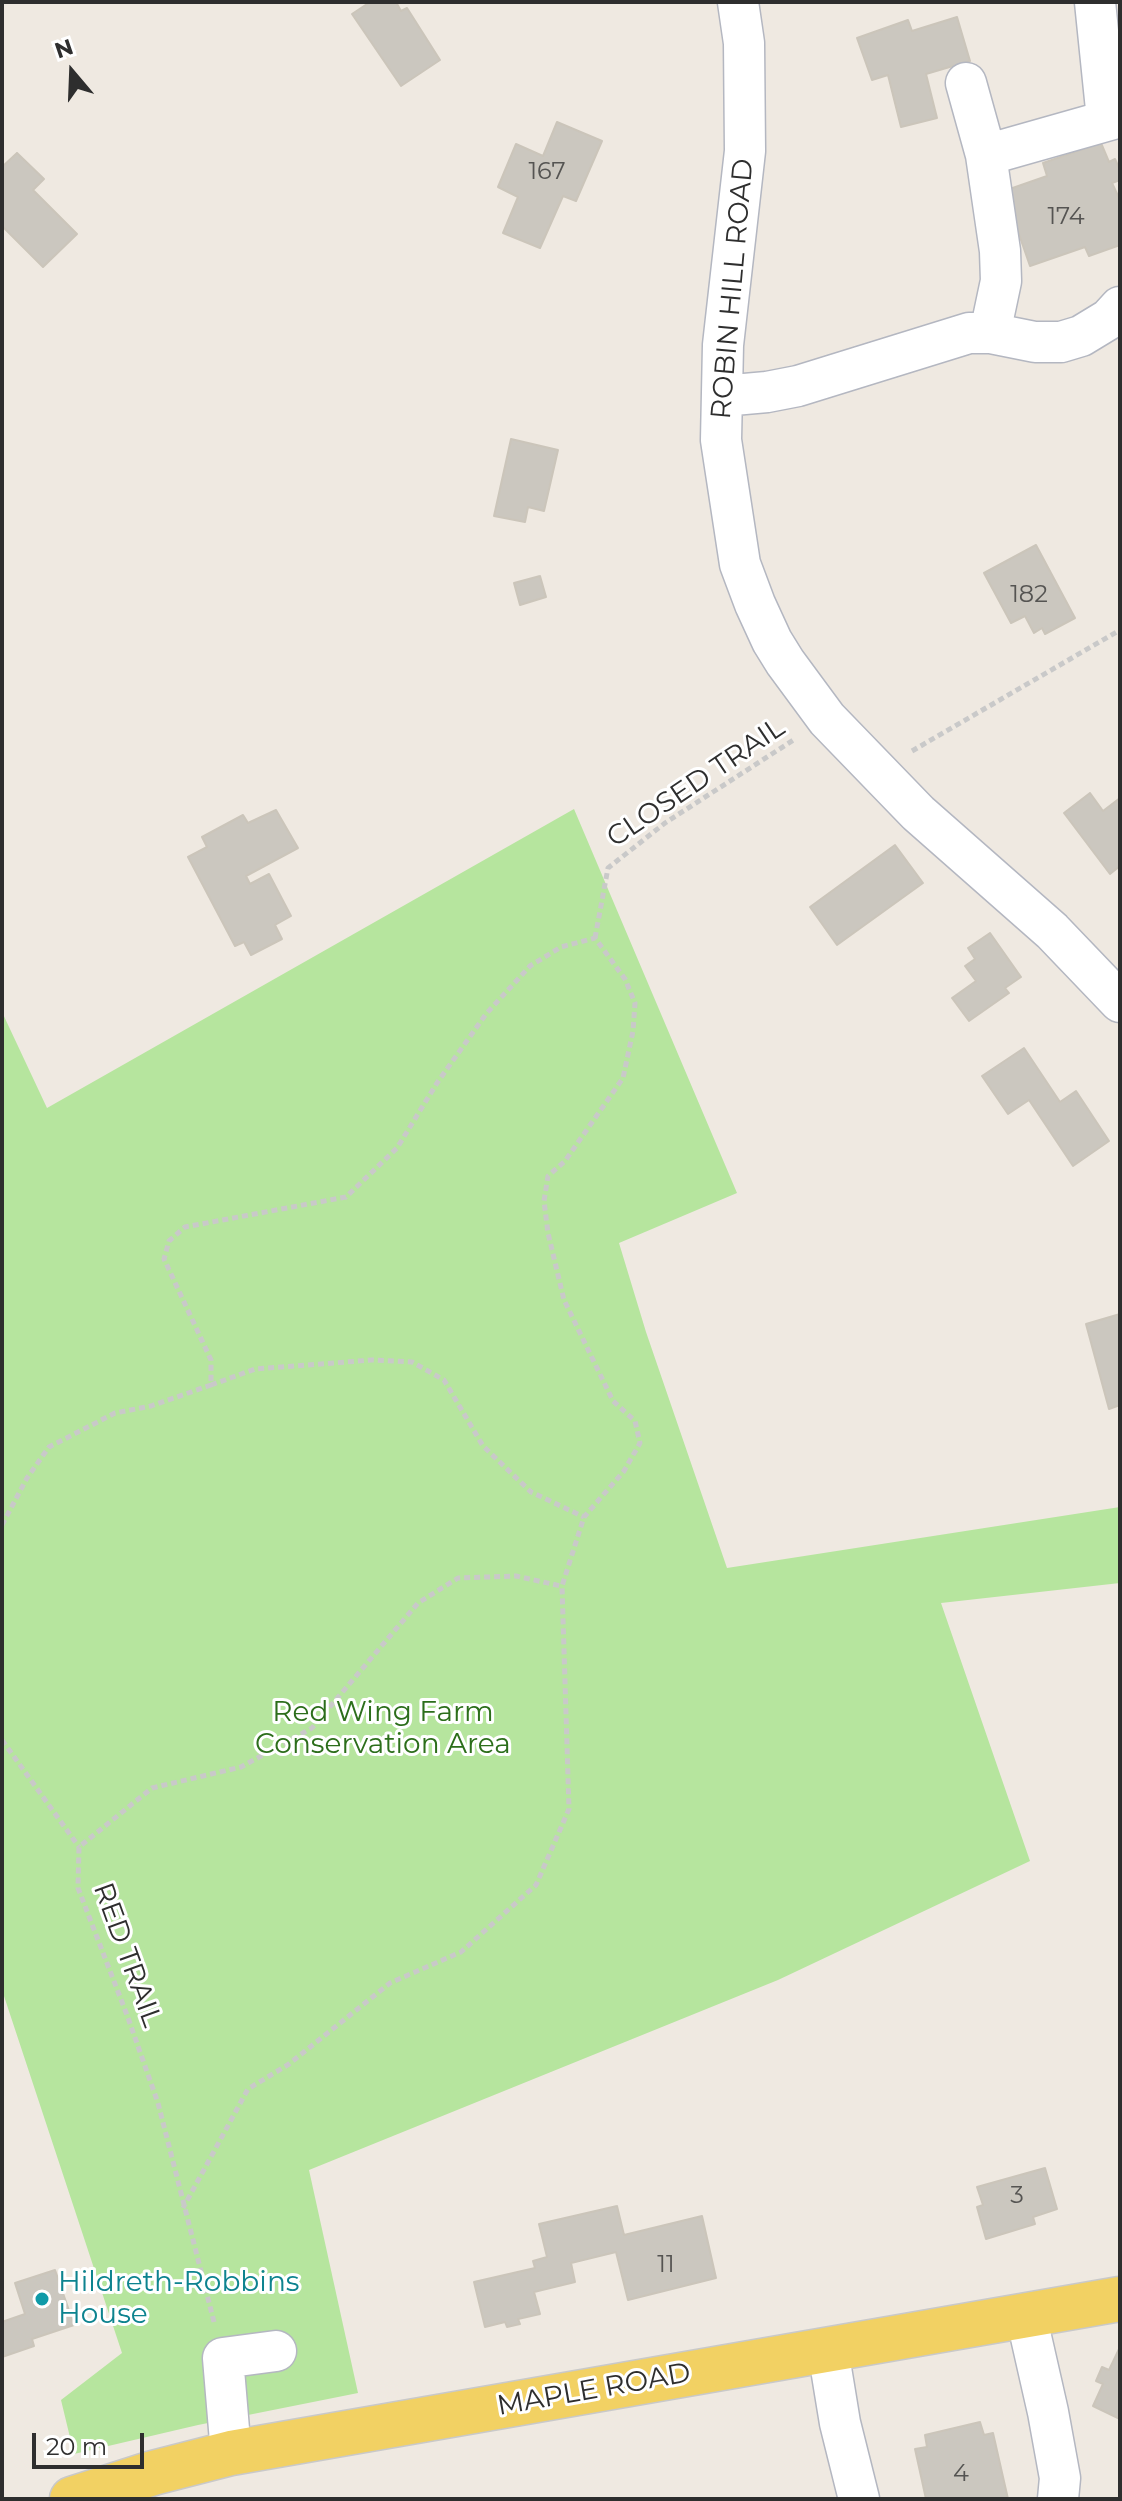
<!DOCTYPE html>
<style>
body{margin:0}
#map{position:relative;width:1122px;height:2501px;overflow:hidden;background:#efe9e1;font-family:Montserrat,sans-serif}
canvas{display:block}
.frame{position:absolute;inset:0;border:4px solid #2e2e2e;pointer-events:none}
.north{position:absolute;left:32px;top:32px;width:80px;height:80px;-webkit-text-stroke:6px #fff;paint-order:stroke;rotate:341deg;font-size:22px;font-weight:700;line-height:32px;text-align:center;color:#2e2e2e}
.north::after{content:'';display:block;margin:auto;width:28px;height:36px;background:#2e2e2e;clip-path:polygon(50% 0,100% 100%,50% 72%,0 100%)}
.scale{position:absolute;left:32px;top:2433px;width:112px;height:36px;box-sizing:border-box;border:4px solid #2e2e2e;border-top:0;padding-left:10px;font-size:24px;line-height:28px;white-space:nowrap;color:#2e2e2e;-webkit-text-stroke:6px #fff;paint-order:stroke}
</style>
<div id="map">
<canvas width="1122" height="2501"></canvas>
<div class="frame"></div>
<div class="north">N</div>
<div class="scale">20 m</div>
</div>
<script>
const c = document.querySelector('canvas').getContext('2d');
c.lineJoin = 'round';
function paint(path, color) { c.fillStyle = color; c.fill(path, 'evenodd'); }
const toPath = rows => new Path2D(rows.map(r => 'M' + r).join(''));
function stroke(path, color, width, dash) { c.strokeStyle = color; c.lineWidth = width; c.lineCap = dash ? 'butt' : 'round'; c.setLineDash(dash || []); c.stroke(path); }
function drawText(font, color, halo, rows, align = 'center') {
  c.font = font + ' Montserrat,sans-serif'; c.lineWidth = 6; c.setLineDash([]); c.textBaseline = 'middle'; c.strokeStyle = halo; c.fillStyle = color; for (const [text, x, y, turn = 0] of rows) {
    c.save(); c.translate(x, y); c.rotate((+turn || 0) * Math.PI / 180); c.textAlign = isNaN(turn) ? turn : align; if (halo) c.strokeText(text, 0, 0); c.fillText(text, 0, 0); c.restore();
  }
}
const green = toPath([
 [574,809,737,1193,619,1243,646,1332,727,1568,1120,1507,1120,1583,941,1603,1030,1861,778,1980,309,2170,358,2393,198,2425,74,2454,61,2400,122,2353,2,1990,2,1012,47,1108]
]);
const building = toPath([
 [370,2,396,2,401,11,407,8,440,60,401,86,352,14,370,2],
 [957,17,970,61,926,74,937,118,901,127,888,75,872,80,857,38,908,20,912,31,957,17],
 [557,122,602,141,576,201,563,196,540,248,503,233,518,197,498,187,516,144,543,156,557,122],
 [1101,143,1109,162,1115,159,1120,170,1120,180,1112,183,1120,200,1120,245,1089,256,1085,247,1030,266,1004,191,1047,176,1043,163,1101,143],
 [17,153,44,179,33,190,77,234,43,267,2,226,2,167,17,153],
 [511,439,558,450,544,511,528,507,525,522,494,516,511,439],
 [1036,545,1075,618,1045,634,1042,628,1034,633,1025,616,1011,623,984,573,1036,545],
 [540,576,546,597,520,605,514,583,540,576],
 [1090,793,1103,811,1120,798,1120,866,1110,874,1064,813,1090,793],
 [276,810,298,848,246,876,250,884,269,874,291,916,275,925,282,939,251,955,244,942,235,946,188,857,207,847,202,837,243,815,248,823,276,810],
 [895,845,923,883,837,945,810,907,895,845],
 [990,933,1021,977,1005,988,1009,993,969,1021,952,998,976,981,965,966,975,959,968,948,990,933],
 [1024,1048,1060,1102,1076,1091,1109,1141,1073,1166,1029,1100,1008,1114,982,1076,1024,1048],
 [1120,1314,1120,1405,1109,1409,1086,1324,1120,1314],
 [1045,2168,1057,2209,1033,2217,1035,2224,986,2239,977,2207,983,2205,977,2187,1045,2168],
 [617,2206,624,2235,702,2216,716,2278,628,2300,616,2252,571,2263,575,2282,534,2292,540,2314,518,2319,520,2324,507,2327,505,2322,485,2327,474,2282,535,2268,533,2261,547,2257,539,2224,617,2206],
 [55,2270,74,2325,32,2339,34,2346,2,2357,2,2322,25,2314,15,2283,55,2270],
 [1120,2347,1120,2419,1093,2406,1103,2384,1096,2381,1102,2367,1109,2370,1120,2347],
 [980,2422,984,2435,993,2433,1008,2499,926,2499,915,2449,927,2447,925,2435,980,2422]
]);
const path = toPath([
 [912,751,1120,630],
 [595,938,608,868,665,823,795,739],
 [211,1385,255,1369,372,1360,412,1362,444,1380,483,1446,531,1492,584,1517],
 [2,1525,27,1478,49,1447,115,1413,151,1406,211,1385,211,1360,164,1259,169,1241,185,1227,346,1197,397,1148,437,1083,486,1014,530,966,561,947,595,938,625,979,635,1003,633,1031,623,1078,565,1161,548,1176,544,1201,548,1233,564,1300,613,1401,635,1421,640,1443,624,1471,584,1517,562,1586,569,1809,536,1885,461,1952,390,1983,289,2064,248,2089,183,2208],
 [2,1740,79,1847],
 [214,2322,158,2103,127,2015,78,1888,79,1847,152,1788,241,1767,312,1728,418,1603,458,1578,516,1576,561,1586]
]);
const minor = toPath([
 [738,2,744,43,745,151,723,345,721,440,740,564,755,604,772,641,785,662,827,719,918,813,1052,931,1120,1002],
 [1095,2,1107,119],
 [966,83,986,155,1000,251,1001,281,990,333],
 [986,155,1120,117],
 [722,396,767,392,798,386,969,333,990,333,1035,342,1061,342,1081,336,1109,319,1120,307],
 [1026,2315,1048,2412,1060,2478,1058,2499],
 [828,2350,840,2423,859,2499],
 [231,2453,223,2358,276,2351]
]);
const major = toPath([
 [72,2499,153,2473,231,2453,1120,2299]
]);
const markers = [
 [42,2299,8,"#0f9aa8"]
];
const numberNames = [
 ["167",547,172],
 ["174",1066,217],
 ["182",1029,595],
 ["3",1017,2196],
 ["11",666,2265],
 ["4",961,2474]
];
const streetNames = [
 ["ROBIN HILL ROAD",733,289,-85],
 ["CLOSED TRAIL",696,783,-34],
 ["RED TRAIL",127,1955,70],
 ["MAPLE ROAD",594,2390,-10]
];
const parkNames = [
 ["Red Wing Farm",383,1713],
 ["Conservation Area",383,1745]
];
const cultureNames = [
 ["Hildreth-Robbins",58,2283],
 ["House",58,2315]
];
paint(green, '#b6e59e');
paint(building, '#cbc7bf');
stroke(building, '#cbc5ba', 2);
stroke(minor, '#b4b7c1', 43);
stroke(major, '#c9c9c9', 47);
stroke(path, '#c9c9c9', 5, [6, 4]);
stroke(minor, '#fff', 40);
stroke(major, '#f2d163', 44);
for (const [x, y, r, color] of markers) { const dot = new Path2D(); dot.arc(x, y, r, 0, 2 * Math.PI); c.fillStyle = color; c.fill(dot); stroke(dot, '#fff', 3); }
drawText('24px', '#555452', null, numberNames);
drawText('28px', '#2e2e2e', '#fff', streetNames);
drawText('28px', '#2c6e1b', '#fff', parkNames);
drawText('28px', '#0d838f', '#fff', cultureNames, 'left');
</script>
